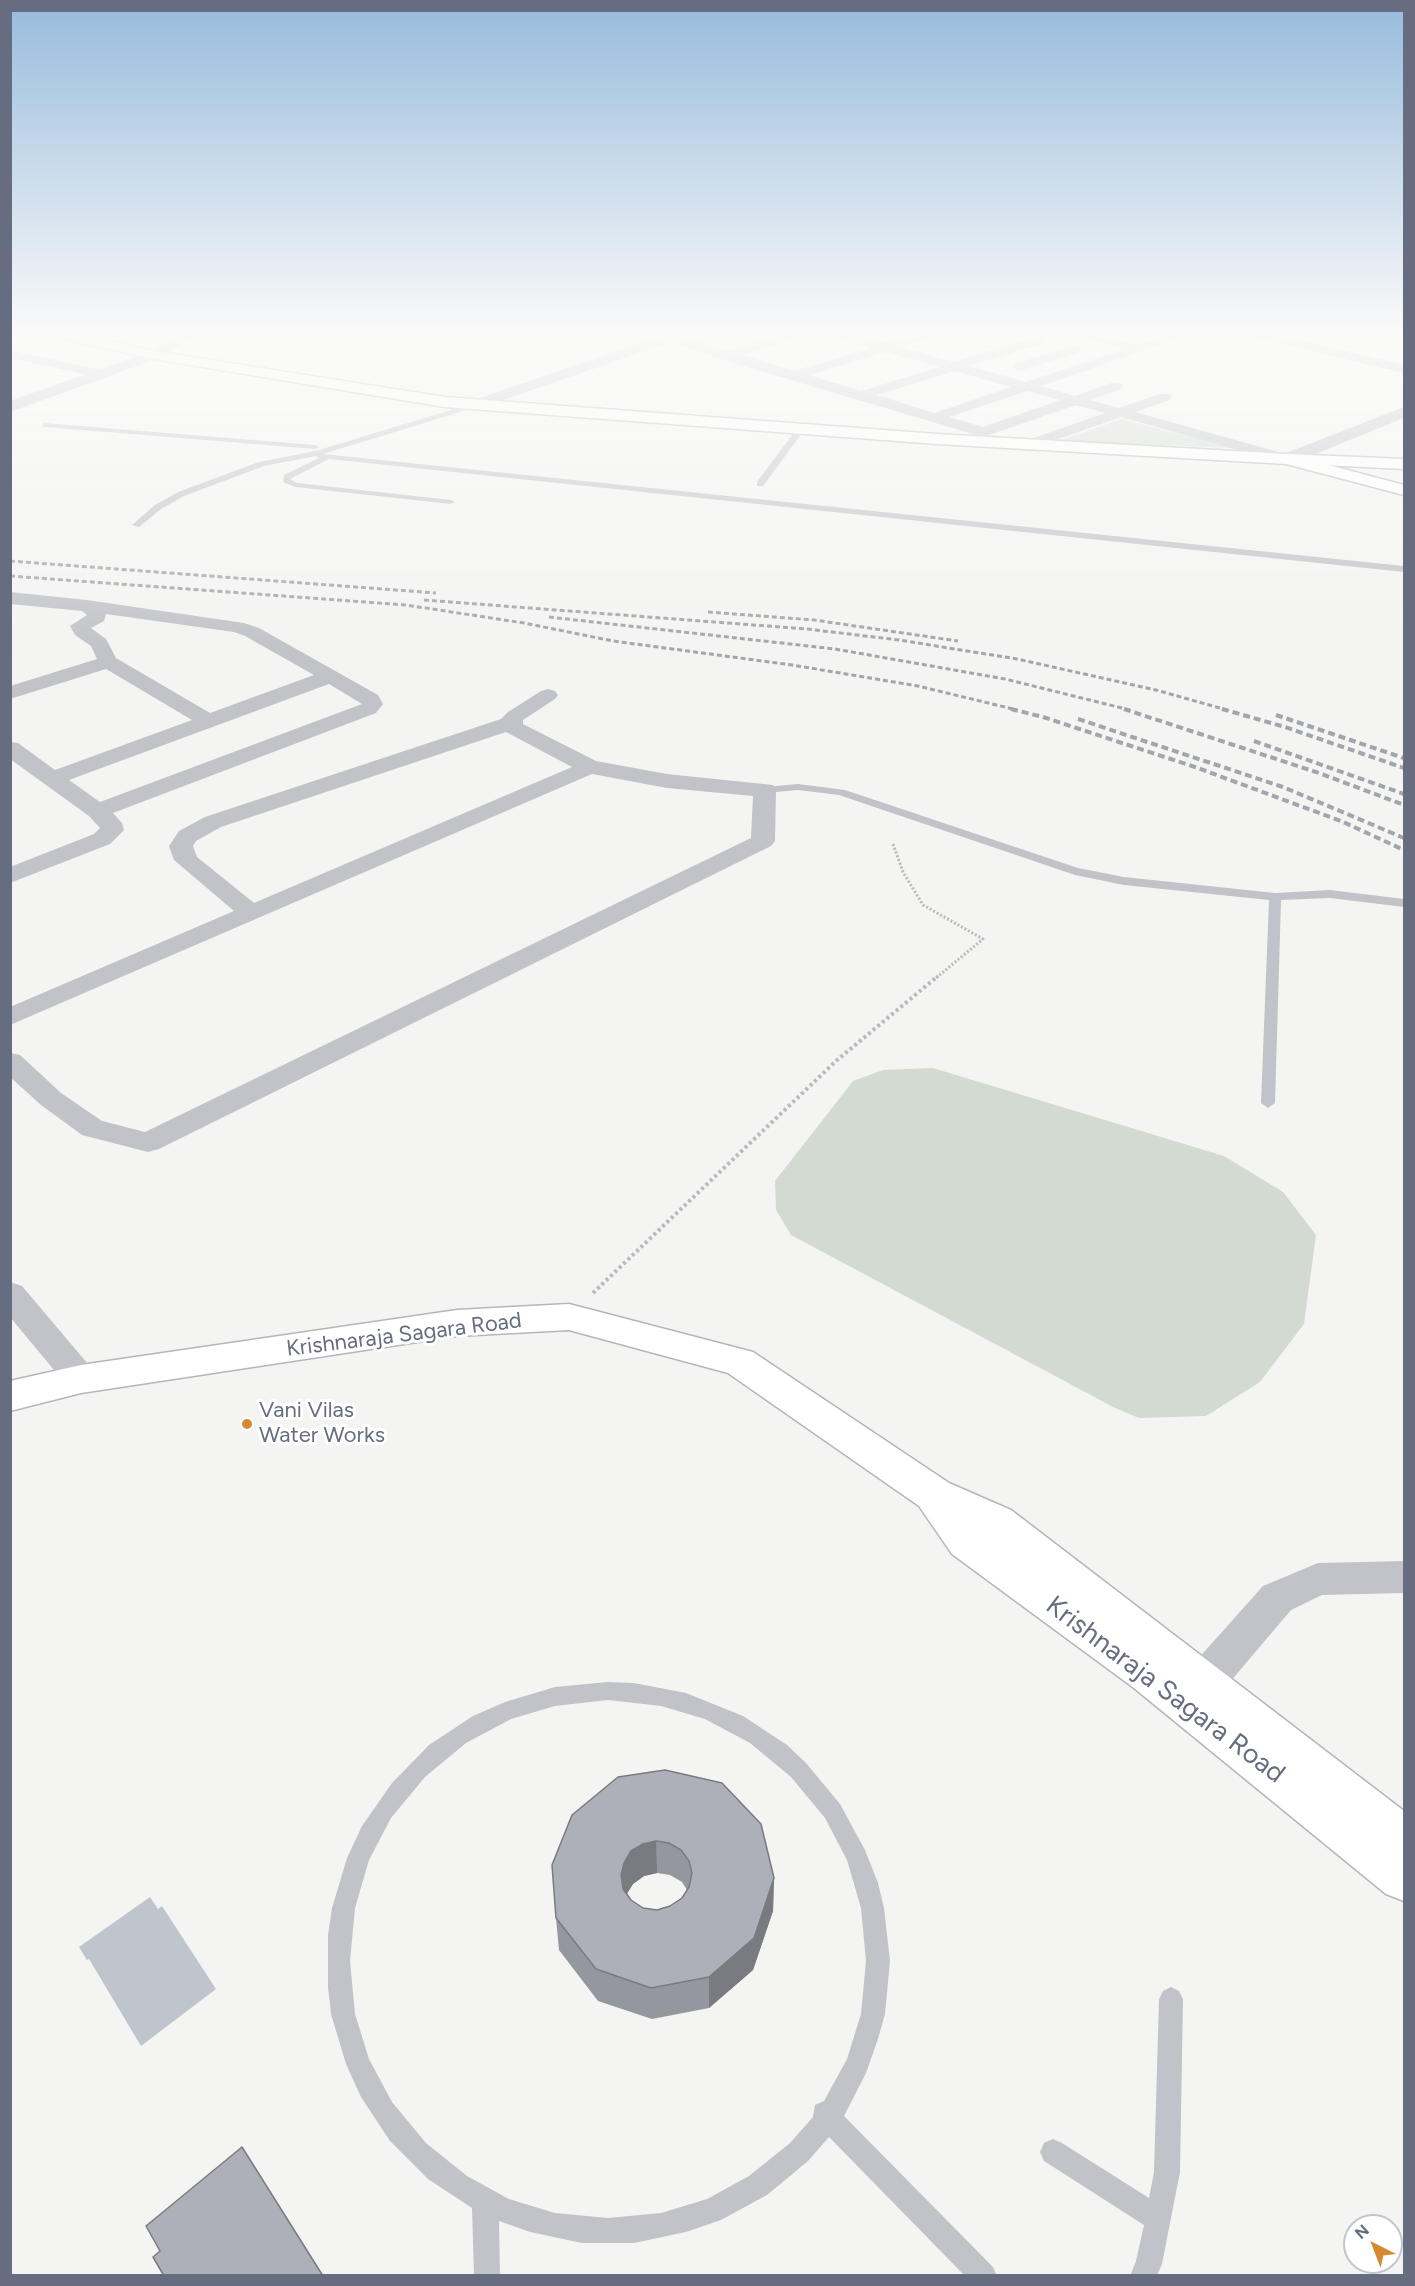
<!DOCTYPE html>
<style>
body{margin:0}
#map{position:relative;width:1415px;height:2286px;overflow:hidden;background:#f4f5f2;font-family:Figtree,sans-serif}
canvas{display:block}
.frame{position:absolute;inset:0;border:12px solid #676d81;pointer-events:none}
.north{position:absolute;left:1343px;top:2214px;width:60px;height:60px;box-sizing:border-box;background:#fff;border:2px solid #c2c5cd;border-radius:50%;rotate:318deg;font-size:16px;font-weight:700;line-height:24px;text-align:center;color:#676d81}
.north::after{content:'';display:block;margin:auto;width:21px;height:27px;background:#d68932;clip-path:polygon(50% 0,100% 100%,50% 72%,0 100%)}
</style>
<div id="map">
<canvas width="1415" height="2286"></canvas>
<div class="frame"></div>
<div class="north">N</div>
</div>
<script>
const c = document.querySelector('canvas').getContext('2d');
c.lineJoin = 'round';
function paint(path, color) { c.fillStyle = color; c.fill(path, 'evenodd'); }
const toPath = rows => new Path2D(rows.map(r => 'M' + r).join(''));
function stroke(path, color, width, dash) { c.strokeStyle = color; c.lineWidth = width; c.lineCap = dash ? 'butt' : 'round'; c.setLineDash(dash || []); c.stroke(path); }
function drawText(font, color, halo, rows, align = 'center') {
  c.font = font + ' Figtree,sans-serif'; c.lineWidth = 6; c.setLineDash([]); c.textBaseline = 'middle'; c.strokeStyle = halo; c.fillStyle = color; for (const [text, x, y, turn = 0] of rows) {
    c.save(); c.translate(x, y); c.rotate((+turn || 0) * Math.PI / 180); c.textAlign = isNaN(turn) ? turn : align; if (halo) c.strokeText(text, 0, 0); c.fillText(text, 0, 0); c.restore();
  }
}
const green = toPath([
 [1122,419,1233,448,1058,441],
 [933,1068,1224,1156,1283,1192,1316,1235,1304,1324,1260,1382,1206,1416,1139,1418,1115,1408,791,1235,776,1210,775,1181,853,1081,883,1070]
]);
const water = toPath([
 [150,1897,158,1909,162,1906,216,1989,141,2046,89,1959,87,1960,79,1947]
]);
const pathFar1 = toPath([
 [893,844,903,872,923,905,983,939,936,978]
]);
const path = toPath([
 [593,1293,836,1061,938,976]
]);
const service = toPath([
 [480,401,483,405,323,454,1404,566,1404,572,329,459,290,479,297,483,451,500,455,502,451,504,295,487,283,482,284,475,319,458,316,456,264,466,184,496,161,509,139,527,132,525,155,505,178,492,259,462,316,451,480,401],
 [43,423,315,445,319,447,315,449,46,427,43,427,43,423],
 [798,427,805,429,763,486,757,486,757,482,798,427],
 [798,784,845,790,1078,868,1124,877,1275,893,1330,890,1404,899,1404,907,1330,898,1281,900,1275,1103,1268,1108,1261,1103,1269,900,1124,885,1075,875,839,795,798,790,765,793,759,790,765,787,798,784],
 [608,1682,634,1683,686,1693,743,1716,787,1745,806,1763,840,1804,865,1850,878,1883,884,1908,890,1961,885,2014,878,2039,866,2073,844,2116,993,2267,997,2276,965,2276,829,2137,808,2161,767,2195,721,2220,686,2232,634,2243,582,2243,530,2232,499,2221,500,2276,474,2276,472,2208,428,2179,390,2141,361,2097,346,2064,331,2014,328,1987,328,1935,332,1908,347,1858,362,1826,392,1783,429,1745,473,1716,505,1702,555,1687,608,1682],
 [608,1700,661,1706,705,1719,750,1743,791,1777,825,1818,847,1860,861,1908,866,1961,861,2014,847,2059,824,2101,815,2105,813,2117,790,2143,749,2176,707,2199,661,2213,608,2218,555,2213,509,2199,467,2176,426,2143,392,2102,369,2059,355,2014,350,1961,355,1908,369,1860,391,1818,425,1777,466,1743,511,1719,555,1706,608,1700],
 [1171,1987,1179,1991,1183,1999,1180,2172,1162,2264,1158,2273,1157,2276,1130,2276,1136,2261,1144,2225,1044,2161,1040,2152,1044,2143,1053,2139,1062,2143,1149,2198,1154,2172,1159,1999,1163,1991,1171,1987]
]);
const minor = toPath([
 [640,331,662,331,727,351,797,331,819,331,742,355,794,371,871,348,820,331,842,331,885,343,925,331,946,331,900,347,954,362,1035,337,1045,337,1047,340,1045,343,969,366,1026,382,1125,349,1061,331,1085,331,1139,345,1180,331,1200,331,1041,386,1075,396,1111,383,1121,383,1123,386,1121,389,1090,400,1119,408,1160,394,1170,394,1172,397,1170,400,1135,412,1293,456,1295,459,1287,464,1121,417,1030,449,1022,444,1025,441,1105,413,1076,405,983,437,720,359,640,331],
 [886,352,940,367,861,391,809,375,886,352],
 [955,371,1011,387,934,413,877,395,955,371],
 [1027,391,1060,400,983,427,949,417,1027,391],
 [1238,331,1263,331,1404,365,1404,373,1239,334,1238,331],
 [1074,345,1079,346,1081,349,1079,352,1019,371,1012,367,1014,364,1074,345],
 [10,350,102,370,109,374,102,378,10,358,10,350],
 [10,592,87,600,244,623,259,628,378,695,383,704,376,713,113,813,122,823,124,830,110,844,10,883,10,867,94,834,100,828,89,816,10,759,10,742,18,743,55,770,192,720,106,669,10,699,10,686,97,659,91,646,75,635,70,626,87,615,82,611,10,604,10,592],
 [106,614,234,632,245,636,314,675,210,713,116,658,106,639,91,628,104,621,106,614],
 [329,684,362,704,100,802,69,780,329,684],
 [548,689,555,691,558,695,555,699,523,720,523,724,596,761,667,774,773,785,776,790,775,841,771,846,159,1149,148,1152,82,1135,41,1105,10,1077,10,1053,20,1055,61,1093,102,1121,145,1132,751,838,753,796,667,788,592,774,10,1025,10,1007,234,911,174,860,169,846,179,831,205,817,501,719,508,712,541,691,548,689],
 [506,732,572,767,254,903,197,857,193,846,196,841,221,827,506,732],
 [10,1282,22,1286,93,1370,98,1379,93,1388,81,1392,69,1388,10,1317,10,1282],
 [1404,1561,1404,1593,1322,1595,1291,1610,1218,1696,1203,1701,1188,1696,1182,1683,1188,1670,1263,1586,1318,1563,1404,1561]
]);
const tertiary = toPath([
 [184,331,202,331,159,358,10,412,10,401,149,352,184,331],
 [674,331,696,331,694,334,486,406,474,406,472,403,474,400,674,331],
 [1404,407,1404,418,1293,463,1287,464,1281,463,1278,459,1281,455,1404,407]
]);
const secondary = toPath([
 [1287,454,1404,459,1404,469,1281,463,1278,459,1281,455,1287,454],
 [569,1304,753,1352,949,1483,1011,1510,1404,1811,1404,1901,1386,1894,1134,1688,952,1554,919,1506,728,1373,569,1330,457,1336,81,1393,10,1411,10,1381,81,1365,457,1310,569,1304]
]);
const primary = toPath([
 [40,331,68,331,154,351,445,397,937,434,1287,454,1404,485,1404,495,1286,464,937,444,445,407,154,359,47,335,40,331]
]);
const railFar1 = toPath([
 [10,561,436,593],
 [10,576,406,605,524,623,613,641,792,665,918,686,1017,710],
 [424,600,807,629,899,640,1017,659,1156,690,1227,710],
 [708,612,814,620,958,641],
 [549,617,835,649,1005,679,1130,710]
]);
const rail = toPath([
 [1011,709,1043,717,1195,767,1341,821,1404,850],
 [1124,709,1319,773,1404,805],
 [1222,709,1285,727,1404,768],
 [1276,715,1404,758],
 [1078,719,1283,787,1404,838],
 [1254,741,1404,794]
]);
const wall = toPath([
 [618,1777,774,1878,773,1911,753,1970,709,2008,652,2019,598,2001,559,1950,556,1918],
 [657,1873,670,1875,682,1882,687,1890,682,1898,670,1906,657,1910,643,1908,631,1900,627,1894,633,1884,644,1876]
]);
const shadedWall = toPath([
 [656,1841,657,1873,644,1876,633,1884,626,1895,623,1908,621,1875,624,1863,631,1851,643,1844],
 [774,1878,773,1911,753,1970,709,2008,709,1977]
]);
const building = toPath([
 [665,1770,722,1783,761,1824,774,1878,754,1938,709,1977,651,1988,596,1969,556,1918,552,1865,572,1815,618,1777,665,1770],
 [656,1841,669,1843,681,1850,689,1861,692,1873,689,1887,682,1898,670,1906,657,1910,643,1908,631,1900,623,1889,621,1875,624,1863,631,1851,643,1844,656,1841],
 [242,2147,323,2276,164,2276,153,2257,160,2251,146,2226,242,2147]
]);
const markers = [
 [247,1424,6,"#d68932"]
];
const streetNames = [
 ["Krishnaraja Sagara Road",404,1335,-7]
];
const poiNames = [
 ["Vani Vilas",259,1411],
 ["Water Works",259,1436]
];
const nearStreetnames = [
 ["Krishnaraja Sagara Road",1165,1690,37]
];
paint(green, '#d3dad2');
paint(water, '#bfc5cd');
stroke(secondary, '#b4b6bc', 3);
stroke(primary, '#b5b6bb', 3);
stroke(pathFar1, '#b9babe', 3, [2, 2]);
stroke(path, '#b9babe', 4, [3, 3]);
paint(service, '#c1c3c8');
paint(minor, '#c1c3c8');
paint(tertiary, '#c1c3c8');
paint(secondary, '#fff');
paint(primary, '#fff');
stroke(railFar1, '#a3a5ac', 3, [5, 3]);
stroke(rail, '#a3a5ac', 4, [7, 4]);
paint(wall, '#95979e');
paint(shadedWall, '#797b81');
paint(building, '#adb0b8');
stroke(building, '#797b81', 1.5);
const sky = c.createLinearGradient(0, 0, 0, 652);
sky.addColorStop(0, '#97bbdd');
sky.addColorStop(0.51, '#fafaf9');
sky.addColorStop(1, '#fafaf900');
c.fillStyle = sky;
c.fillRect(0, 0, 1415, 652);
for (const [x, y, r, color] of markers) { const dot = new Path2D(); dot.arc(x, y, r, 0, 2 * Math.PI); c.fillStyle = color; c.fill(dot); stroke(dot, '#fff', 2); }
drawText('22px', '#676d81', '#fff', streetNames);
drawText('22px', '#676d81', '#fff', poiNames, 'left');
drawText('27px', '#676d81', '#fff', nearStreetnames);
</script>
